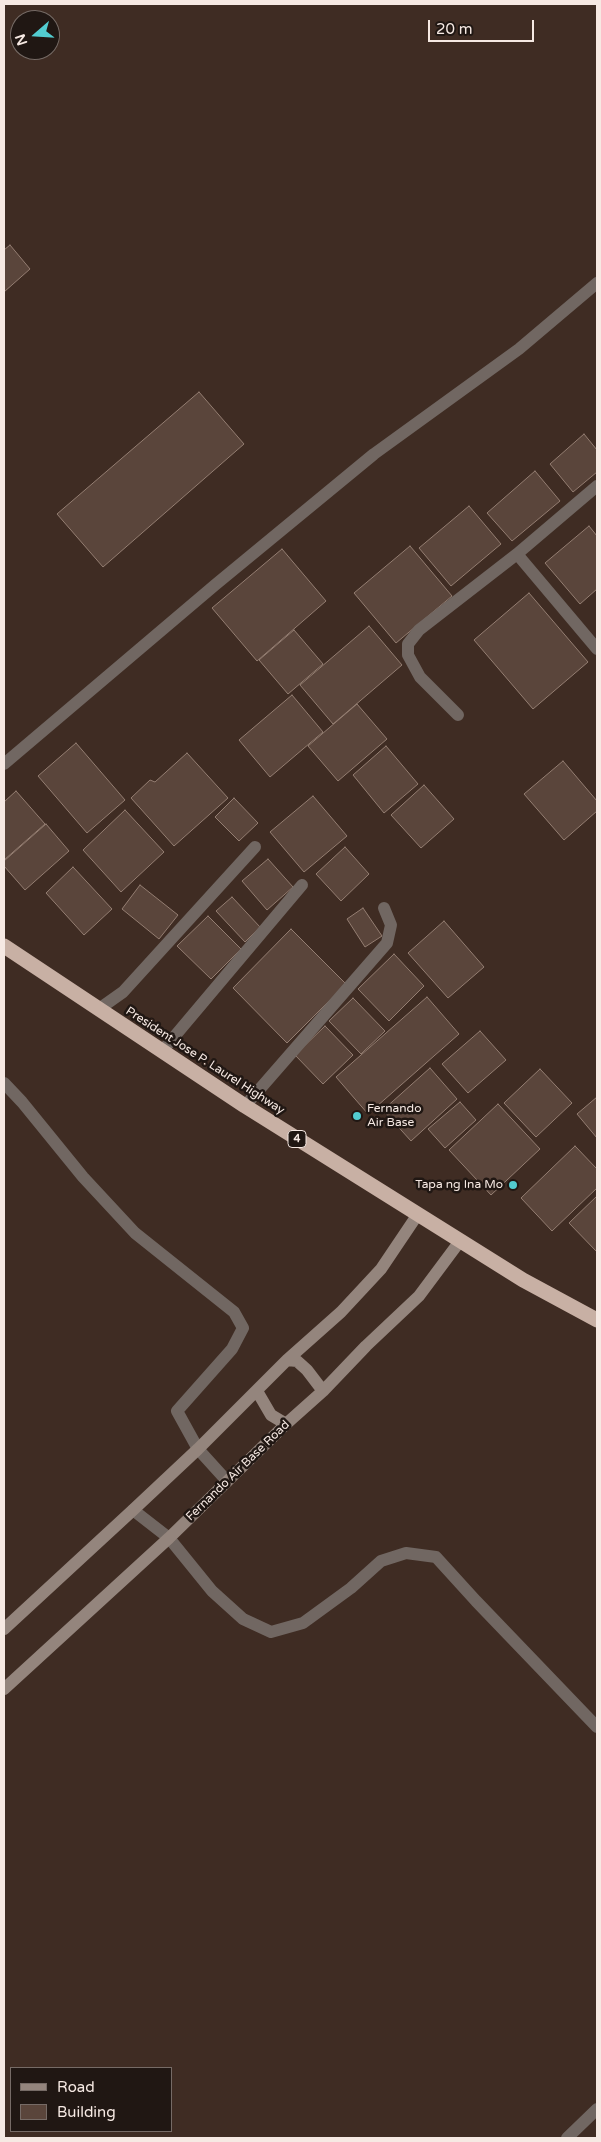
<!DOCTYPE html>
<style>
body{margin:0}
#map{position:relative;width:601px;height:2142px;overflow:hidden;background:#3f2c23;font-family:"Varela Round",sans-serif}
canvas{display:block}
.frame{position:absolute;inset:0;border:5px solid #f6e9e3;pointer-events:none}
.legend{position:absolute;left:10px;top:2067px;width:162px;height:65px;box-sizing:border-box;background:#201713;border:1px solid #766b66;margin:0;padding:6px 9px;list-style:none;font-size:15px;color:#f6e9e3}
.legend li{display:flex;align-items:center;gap:10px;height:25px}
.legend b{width:25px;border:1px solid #766b66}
.north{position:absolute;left:10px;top:10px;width:50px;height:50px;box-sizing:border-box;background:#201713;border:1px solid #766b66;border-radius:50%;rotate:251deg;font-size:14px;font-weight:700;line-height:20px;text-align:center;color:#f6e9e3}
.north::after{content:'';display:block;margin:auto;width:18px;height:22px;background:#52ccd0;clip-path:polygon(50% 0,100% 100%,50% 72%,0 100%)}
.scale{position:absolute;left:428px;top:20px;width:106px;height:22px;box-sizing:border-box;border:2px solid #f6e9e3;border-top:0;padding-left:6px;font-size:15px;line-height:18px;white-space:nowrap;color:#f6e9e3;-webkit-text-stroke:4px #201713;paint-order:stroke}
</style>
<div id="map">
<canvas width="601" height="2142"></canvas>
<div class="frame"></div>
<ul class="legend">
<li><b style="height:6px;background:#94857d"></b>Road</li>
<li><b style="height:14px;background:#5a453b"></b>Building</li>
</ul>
<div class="north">N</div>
<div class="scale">20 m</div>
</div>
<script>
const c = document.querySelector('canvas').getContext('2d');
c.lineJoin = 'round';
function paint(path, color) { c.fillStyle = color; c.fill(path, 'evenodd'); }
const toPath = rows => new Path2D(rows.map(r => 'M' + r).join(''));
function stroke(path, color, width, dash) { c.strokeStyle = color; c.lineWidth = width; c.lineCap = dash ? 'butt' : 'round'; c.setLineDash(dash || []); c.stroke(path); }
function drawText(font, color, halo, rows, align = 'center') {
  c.font = font + ' "Varela Round",sans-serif'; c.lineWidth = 5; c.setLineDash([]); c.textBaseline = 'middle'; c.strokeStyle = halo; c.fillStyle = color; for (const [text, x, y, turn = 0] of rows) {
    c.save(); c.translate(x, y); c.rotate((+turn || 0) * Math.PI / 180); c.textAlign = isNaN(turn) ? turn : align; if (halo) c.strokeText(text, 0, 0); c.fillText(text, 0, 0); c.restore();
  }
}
const building = toPath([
 [10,245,30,269,4,292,4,250,10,245],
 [199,392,244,444,103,567,57,514,199,392],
 [584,434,597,450,597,472,573,492,550,464,584,434],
 [535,471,560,501,512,541,487,513,535,471],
 [469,506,501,544,451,586,419,548,469,506],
 [589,526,597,536,597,589,580,604,545,563,589,526],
 [410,546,452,596,396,643,354,593,410,546],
 [282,549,326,601,257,661,212,608,282,549],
 [529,593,588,662,533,709,474,640,529,593],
 [369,626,402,665,333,724,300,685,369,626],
 [294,630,323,664,288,694,259,660,294,630],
 [292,695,323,732,270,777,239,740,292,695],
 [357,704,387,739,338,781,308,746,357,704],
 [76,743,125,800,87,833,38,776,76,743],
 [386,746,418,784,384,813,353,775,386,746],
 [187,753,228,798,174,846,131,798,150,780,155,782,187,753],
 [563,761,597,801,597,811,564,840,524,794,563,761],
 [424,785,454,819,421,848,391,815,424,785],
 [16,791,45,824,4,860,4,802,16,791],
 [313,796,347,836,304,872,270,832,313,796],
 [234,798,258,823,239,841,215,817,234,798],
 [125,810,164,852,121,892,83,850,125,810],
 [46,824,69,851,25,890,4,866,4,861,46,824],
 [345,847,369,874,341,901,316,874,345,847],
 [268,859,293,887,267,910,242,881,268,859],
 [73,867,112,909,84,935,46,893,73,867],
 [140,885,178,915,159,939,122,909,140,885],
 [232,897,260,927,245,942,216,911,232,897],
 [363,908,382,936,365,947,347,919,363,908],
 [208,916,241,949,211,979,177,946,208,916],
 [444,921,484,967,448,998,408,953,444,921],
 [291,929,346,984,287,1043,233,988,291,929],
 [394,954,424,986,389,1021,358,989,394,954],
 [427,997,459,1034,368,1114,336,1077,427,997],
 [353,998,385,1031,361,1054,329,1021,353,998],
 [325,1026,353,1055,323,1084,295,1055,325,1026],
 [480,1031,506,1060,468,1093,442,1064,480,1031],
 [430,1068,457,1099,411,1141,383,1110,430,1068],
 [540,1069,572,1103,536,1137,504,1103,540,1069],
 [597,1097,597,1138,577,1114,597,1097],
 [460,1102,476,1120,445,1148,428,1129,460,1102],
 [498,1104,540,1149,491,1195,449,1150,498,1104],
 [575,1146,597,1169,597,1188,552,1231,521,1198,575,1146],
 [597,1196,597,1252,569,1223,597,1196]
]);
const lane = toPath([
 [99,1009,123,992,255,847],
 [163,1050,302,885],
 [245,1106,387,943,391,925,384,908]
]);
const street = toPath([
 [517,554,597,649],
 [458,715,420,677,408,655,408,644,419,630,517,554,597,486],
 [4,764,215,585,374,454,519,349,597,283],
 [4,1083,22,1102,83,1177,135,1233,234,1312,243,1328,232,1349,177,1411,198,1449,227,1481],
 [133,1510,169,1538,212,1591,243,1619,271,1632,303,1623,351,1588,381,1561,406,1553,436,1557,476,1601,597,1727],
 [567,2138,597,2109]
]);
const secondary = toPath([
 [287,1360,297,1361,307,1370,323,1391],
 [257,1391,271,1415,286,1424],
 [4,1629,133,1510,198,1449,287,1360,341,1312,381,1269,418,1214],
 [4,1689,169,1538,286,1424,323,1391,366,1346,419,1296,460,1241]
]);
const highway = toPath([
 [4,946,245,1106,523,1280,597,1320]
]);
const markers = [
 [357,1116,5,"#52ccd0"],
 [513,1185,5,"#52ccd0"]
];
const shields = [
 [297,1139,18]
];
const shieldNames = [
 ["4",297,1139]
];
const streetNames = [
 ["President Jose P. Laurel Highway",205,1061,33],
 ["Fernando Air Base Road",238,1471,-44]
];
const poiNames = [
 ["Fernando",367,1109],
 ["Air Base",367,1123],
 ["Tapa ng Ina Mo",503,1185,"right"]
];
paint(building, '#5a453b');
stroke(building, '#947e72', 1);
stroke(lane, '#716762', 12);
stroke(street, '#716762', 12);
stroke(secondary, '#94857d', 12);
stroke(highway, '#c8b0a4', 15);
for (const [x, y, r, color] of markers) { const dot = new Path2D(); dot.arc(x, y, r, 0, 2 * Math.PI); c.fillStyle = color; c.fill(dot); stroke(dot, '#201713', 2); }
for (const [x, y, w] of shields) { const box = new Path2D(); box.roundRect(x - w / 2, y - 8.5, w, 17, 4); c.fillStyle = '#201713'; c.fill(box); stroke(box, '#f6e9e3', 1); }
drawText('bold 11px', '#f6e9e3', null, shieldNames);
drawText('12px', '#f6e9e3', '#201713', streetNames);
drawText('12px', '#f6e9e3', '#201713', poiNames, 'left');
</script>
